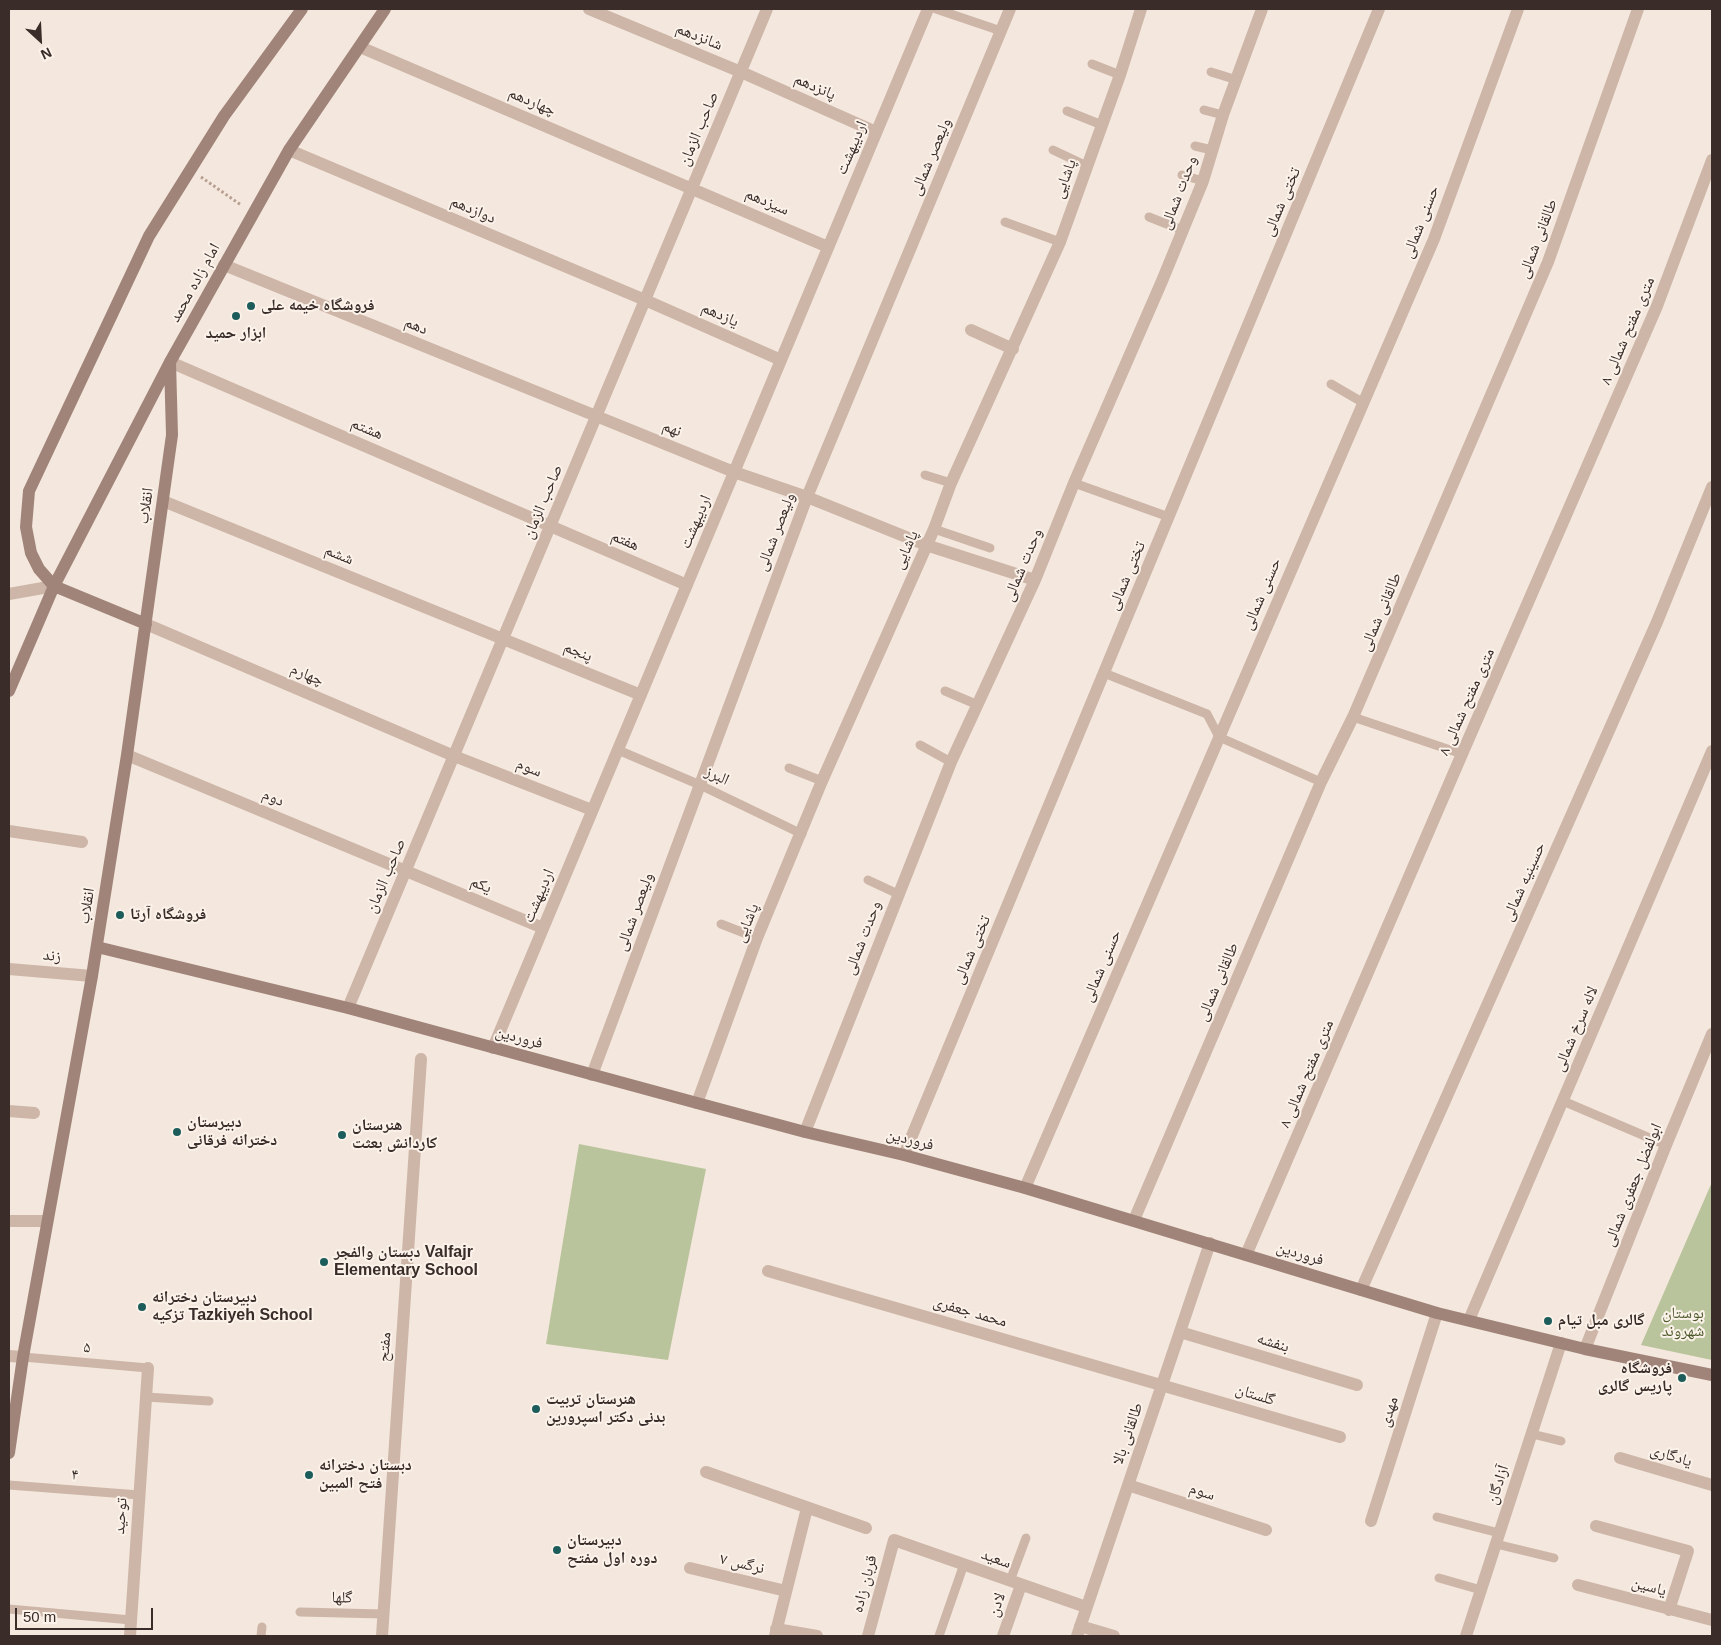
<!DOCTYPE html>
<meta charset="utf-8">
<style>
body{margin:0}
#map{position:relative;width:1721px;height:1645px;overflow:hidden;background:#f4e7dd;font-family:Arial,sans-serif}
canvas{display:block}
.frame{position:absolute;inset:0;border:10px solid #392c29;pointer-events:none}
.north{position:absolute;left:15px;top:15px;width:50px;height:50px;-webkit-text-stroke:4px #fbf2ea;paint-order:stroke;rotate:155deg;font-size:14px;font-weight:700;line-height:20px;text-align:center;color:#392c29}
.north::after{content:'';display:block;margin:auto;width:18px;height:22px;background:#392c29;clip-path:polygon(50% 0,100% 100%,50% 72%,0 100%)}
.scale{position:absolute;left:15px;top:1608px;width:138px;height:22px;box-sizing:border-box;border:2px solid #392c29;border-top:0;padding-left:6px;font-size:15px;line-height:18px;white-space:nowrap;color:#392c29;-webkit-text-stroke:4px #fbf2ea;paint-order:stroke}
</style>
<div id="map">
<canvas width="1721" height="1645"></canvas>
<div class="frame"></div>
<div class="north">N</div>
<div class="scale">50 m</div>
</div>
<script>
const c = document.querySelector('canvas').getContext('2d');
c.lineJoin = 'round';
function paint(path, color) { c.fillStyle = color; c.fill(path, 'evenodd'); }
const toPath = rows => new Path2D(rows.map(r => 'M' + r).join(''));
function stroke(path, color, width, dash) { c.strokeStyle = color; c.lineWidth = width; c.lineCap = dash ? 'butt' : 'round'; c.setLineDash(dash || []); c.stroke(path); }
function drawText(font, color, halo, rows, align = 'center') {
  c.font = font + ' Arial,"Noto Naskh Arabic",sans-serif'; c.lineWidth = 4; c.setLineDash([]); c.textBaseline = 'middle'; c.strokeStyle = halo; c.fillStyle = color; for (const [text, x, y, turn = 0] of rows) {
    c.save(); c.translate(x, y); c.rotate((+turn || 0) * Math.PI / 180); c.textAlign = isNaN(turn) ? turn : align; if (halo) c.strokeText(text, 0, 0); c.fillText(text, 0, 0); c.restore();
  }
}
const green = toPath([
 [579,1144,706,1169,668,1360,546,1344],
 [1712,1182,1712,1360,1641,1345]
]);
const path = toPath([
 [201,177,241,205]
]);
const lane = toPath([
 [936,9,1001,31],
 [1092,64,1120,75],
 [1211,72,1237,80],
 [1204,110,1223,115],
 [1067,111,1102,125],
 [1195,146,1212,150],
 [1053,150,1087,166],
 [1182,175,1203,181],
 [1149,217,1182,230],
 [1005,222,1060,242],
 [1331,384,1362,402],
 [925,475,951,483],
 [1074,483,1169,517],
 [934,529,990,548],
 [1104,673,1207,714,1219,737,1321,782],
 [945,691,978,705],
 [1353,717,1462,754],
 [920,745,951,762],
 [618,750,700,785,802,834],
 [789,768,822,781],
 [868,880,898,894],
 [721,924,757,938],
 [1563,1101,1666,1145],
 [23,1357,148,1368],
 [146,1397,209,1401],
 [1532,1434,1561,1441],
 [9,1485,139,1495],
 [1437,1517,1499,1533],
 [1496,1544,1554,1558],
 [1439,1578,1481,1590],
 [1010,1581,1026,1538],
 [9,1609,131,1620],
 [300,1612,383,1614],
 [261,1636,262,1627],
 [939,1636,964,1564]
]);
const street = toPath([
 [589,9,741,72,876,132],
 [360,47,828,247],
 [289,150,645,300,781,360],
 [224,265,734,472,807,497,926,545,1035,580],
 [971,330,1013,349],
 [170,362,687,585],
 [163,501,641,695],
 [9,594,54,586],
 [146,624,454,756,592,810],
 [127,755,543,928],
 [9,831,82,842],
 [9,969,92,976],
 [348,1008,767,9],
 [493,1048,928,9],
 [592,1075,807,497,1010,9],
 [697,1103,757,938,822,781,934,529,951,483,1060,242,1120,75,1141,9],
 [9,1111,34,1113],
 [805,1132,951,762,1035,580,1074,483,1162,281,1203,181,1223,115,1262,9],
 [904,1155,1379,9],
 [1025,1188,1434,239,1518,9],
 [1134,1220,1321,782,1353,717,1548,262,1638,9],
 [9,1221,47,1221],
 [1246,1255,1462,754,1657,306,1712,160],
 [768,1271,1340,1437],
 [1361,1290,1657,622,1712,487],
 [1469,1320,1712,751],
 [1180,1332,1357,1385],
 [1585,1349,1666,1145,1712,1034],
 [9,1356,23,1357],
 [1620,1458,1712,1485],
 [706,1472,866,1528],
 [1128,1485,1266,1530],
 [1371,1521,1437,1313],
 [1596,1526,1688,1551,1669,1610],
 [690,1568,786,1591],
 [1578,1585,1712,1620],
 [1080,1626,1114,1636],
 [776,1629,817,1636],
 [130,1636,148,1368],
 [382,1636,421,1059],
 [775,1636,807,1508],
 [868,1636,894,1540,1086,1607],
 [1003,1636,1021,1585],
 [1077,1636,1210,1243],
 [1466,1636,1561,1343]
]);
const secondary = toPath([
 [146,624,54,586,39,569,31,553,26,527,29,491,149,236,224,116,302,9],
 [9,691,54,586,170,362,289,150,385,9],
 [97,947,348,1008,697,1103,805,1132,904,1155,1025,1188,1437,1313,1585,1349,1712,1375],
 [9,1453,23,1357,92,976,127,755,172,435,170,362]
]);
const markers = [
 [251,306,5,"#1c5d5b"],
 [236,316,5,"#1c5d5b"],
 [120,915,5,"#1c5d5b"],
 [177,1132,5,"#1c5d5b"],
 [342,1135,5,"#1c5d5b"],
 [324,1262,5,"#1c5d5b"],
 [142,1307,5,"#1c5d5b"],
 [1548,1321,5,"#1c5d5b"],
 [1682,1378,5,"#1c5d5b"],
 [536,1409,5,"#1c5d5b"],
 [309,1475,5,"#1c5d5b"],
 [557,1550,5,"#1c5d5b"]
];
const streetNames = [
 ["شانزدهم",699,37,22],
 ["پانزدهم",815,87,24],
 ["چهاردهم",532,102,23],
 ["صاحب الزمان",699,129,-67],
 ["اردیبهشت",852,148,-67],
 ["ولیعصر شمالی",931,157,-67],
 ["پاشایی",1065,179,-70],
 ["وحدت شمالی",1179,193,-69],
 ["سیزدهم",767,202,23],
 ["تختی شمالی",1282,202,-67],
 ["دوازدهم",473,210,23],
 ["حسنی شمالی",1421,222,-69],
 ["طالقانی شمالی",1538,239,-69],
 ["امام زاده محمد",195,283,-61],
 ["یازدهم",720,315,24],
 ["دهم",416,326,22],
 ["۸ متری مفتح شمالی",1628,331,-67],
 ["هشتم",367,429,23],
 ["نهم",672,429,22],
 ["صاحب الزمان",543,502,-67],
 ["انقلاب",146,506,-82],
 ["اردیبهشت",696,522,-67],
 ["ولیعصر شمالی",776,532,-69],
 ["هفتم",625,541,23],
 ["پاشایی",906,550,-66],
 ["ششم",339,555,22],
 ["وحدت شمالی",1023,565,-67],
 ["تختی شمالی",1127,576,-67],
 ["حسنی شمالی",1262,594,-67],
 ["طالقانی شمالی",1381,612,-67],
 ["پنجم",578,652,22],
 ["چهارم",307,675,23],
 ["۸ متری مفتح شمالی",1467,702,-66],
 ["سوم",529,768,22],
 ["البرز",717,776,25],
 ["دوم",273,798,23],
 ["صاحب الزمان",386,876,-67],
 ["حسینیه شمالی",1524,882,-66],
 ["یکم",481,885,23],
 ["اردیبهشت",539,896,-67],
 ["انقلاب",87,906,-81],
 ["ولیعصر شمالی",635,912,-70],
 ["پاشایی",747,923,-68],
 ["وحدت شمالی",863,938,-69],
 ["تختی شمالی",972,950,-67],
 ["زند",52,956,5],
 ["حسنی شمالی",1102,966,-67],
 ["طالقانی شمالی",1218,982,-67],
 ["لاله سرخ شمالی",1576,1029,-67],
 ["فروردین",519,1038,15],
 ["۸ متری مفتح شمالی",1307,1074,-67],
 ["فروردین",910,1140,14],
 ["ابولفضل جعفری شمالی",1633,1185,-68],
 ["فروردین",1300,1254,17],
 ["محمد جعفری",970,1312,16],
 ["بنفشه",1273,1343,17],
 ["مفتح",385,1347,-86],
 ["۵",87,1348,5],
 ["گلستان",1255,1395,17],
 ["مهدی",1389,1412,-72],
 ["طالقانی بالا",1128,1434,-71],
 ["یادگاری",1671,1456,17],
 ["۴",75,1475,4],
 ["آزادگان",1498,1485,-72],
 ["سوم",1202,1492,18],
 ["توحید",121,1516,-86],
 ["سعید",996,1559,20],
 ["نرگس ۷",742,1564,13],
 ["قربان زاده",865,1584,-75],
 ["یاسین",1649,1587,15],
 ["گلها",342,1598,1],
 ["لادن",997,1605,-71]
];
const poiNames = [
 ["فروشگاه خیمه علی",261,306],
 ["ابزار حمید",236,334,"center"],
 ["فروشگاه آرتا",130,915],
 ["دبیرستان",187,1123],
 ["دخترانه فرقانی",187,1141],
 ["هنرستان",352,1126],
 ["کاردانش بعثت",352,1144],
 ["دبستان والفجر Valfajr",334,1253],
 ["Elementary School",334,1271],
 ["دبیرستان دخترانه",152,1298],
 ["تزكيه Tazkiyeh School",152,1316],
 ["گالری مبل تیام",1558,1321],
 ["فروشگاه",1672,1369,"right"],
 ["پاریس گالری",1672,1387,"right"],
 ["هنرستان تربیت",546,1400],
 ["بدنی دکتر اسپرورین",546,1418],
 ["دبستان دخترانه",319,1466],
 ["فتح المبین",319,1484],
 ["دبیرستان",567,1541],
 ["دوره اول مفتح",567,1559]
];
const parkNames = [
 ["بوستان",1683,1314],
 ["شهروند",1683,1332]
];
paint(green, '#bac49c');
stroke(path, '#b89f92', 3, [2.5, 2.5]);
stroke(lane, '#cdb6a8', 9);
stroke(street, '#cdb6a8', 12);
stroke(secondary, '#a08479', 12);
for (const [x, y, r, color] of markers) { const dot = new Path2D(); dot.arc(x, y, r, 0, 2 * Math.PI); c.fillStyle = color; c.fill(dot); stroke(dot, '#fbf2ea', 2); }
drawText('16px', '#392c29', '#fbf2ea', streetNames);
drawText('bold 16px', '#392c29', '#fbf2ea', poiNames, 'left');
drawText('16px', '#4c592b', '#fbf2ea', parkNames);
</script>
